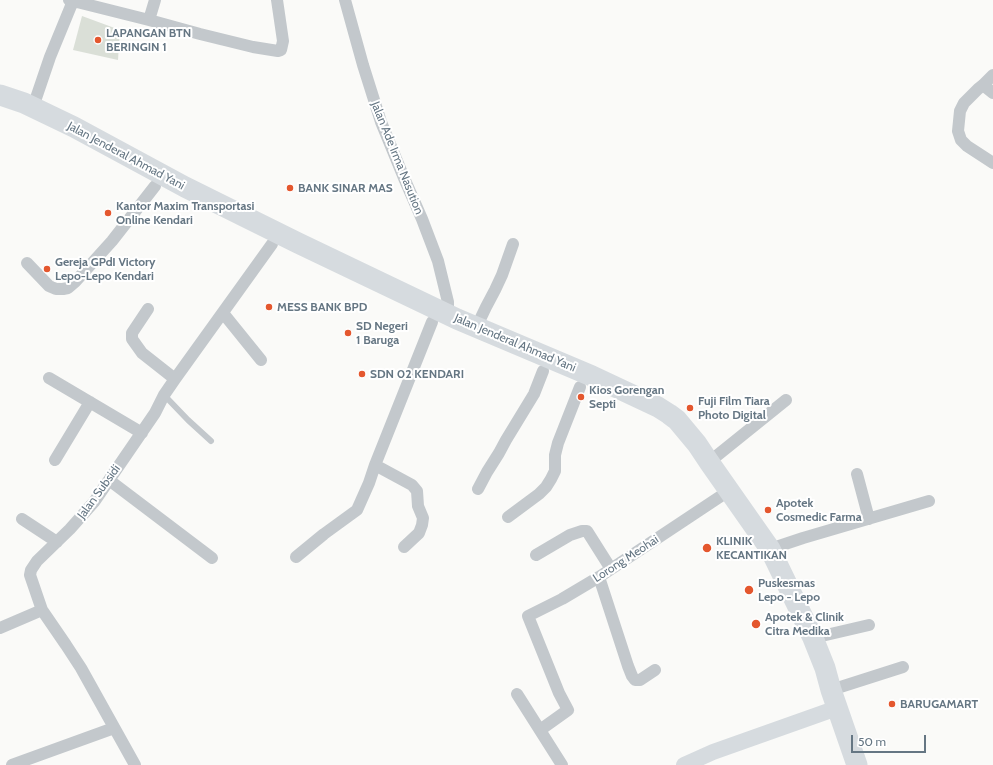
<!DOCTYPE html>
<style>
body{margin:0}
#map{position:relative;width:993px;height:765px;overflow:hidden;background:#fafaf8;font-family:Cabin,sans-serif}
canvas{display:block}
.scale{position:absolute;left:851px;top:735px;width:75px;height:18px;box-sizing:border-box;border:2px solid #657683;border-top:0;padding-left:5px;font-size:12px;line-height:14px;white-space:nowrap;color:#657683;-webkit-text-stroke:3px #fff;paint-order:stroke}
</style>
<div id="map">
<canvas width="993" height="765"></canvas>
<div class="scale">50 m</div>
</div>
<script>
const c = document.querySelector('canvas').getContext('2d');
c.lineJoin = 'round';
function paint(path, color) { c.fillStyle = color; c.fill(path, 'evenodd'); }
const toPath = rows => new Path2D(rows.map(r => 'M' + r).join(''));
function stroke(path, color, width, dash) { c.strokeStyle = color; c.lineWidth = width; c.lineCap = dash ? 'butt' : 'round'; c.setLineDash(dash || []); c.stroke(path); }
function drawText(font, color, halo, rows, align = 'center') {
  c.font = font + ' Cabin,sans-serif'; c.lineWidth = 4; c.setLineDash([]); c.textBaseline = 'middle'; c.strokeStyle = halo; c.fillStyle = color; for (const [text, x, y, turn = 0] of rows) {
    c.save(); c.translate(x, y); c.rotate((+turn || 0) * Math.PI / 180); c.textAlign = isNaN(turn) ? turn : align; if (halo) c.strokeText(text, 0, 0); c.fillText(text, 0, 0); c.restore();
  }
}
const green = toPath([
 [82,16,120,30,118,60,73,50]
]);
const lane = toPath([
 [164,395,188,420,211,441]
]);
const street = toPath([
 [69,0,149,20,200,34,253,47,278,51,281,50,283,41,277,0],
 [345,0,363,65,381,122,404,178,422,219,438,261,448,302,448,315],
 [149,20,155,0],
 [993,75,983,85,978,89,964,103,960,111,958,131,961,140,967,146,993,163],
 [983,85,993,93],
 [33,107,50,57,73,1],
 [27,263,49,286,56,289,63,289,68,288,75,282,112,241,155,186],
 [148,309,132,333,132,339,142,353,175,379],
 [223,313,261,360],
 [476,328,486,307,495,290,502,275,513,244],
 [49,378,142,433],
 [55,460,90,402],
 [709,462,786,400],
 [375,465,412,485,417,491,418,506,423,518,422,525,419,533,404,547],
 [857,474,869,519],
 [109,480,212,558],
 [478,489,487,472,499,453,506,440,534,394,543,371],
 [508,517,539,494,546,487,551,479,555,471,555,455,558,443,580,387],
 [22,519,57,542],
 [770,549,803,538,929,501],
 [536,555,570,535,582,531,587,531,611,569],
 [296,557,324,534,357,510,369,483,375,465,432,322],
 [599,577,628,666,632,676,635,680,640,680,655,670],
 [0,628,42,610],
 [813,638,869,625],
 [831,690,903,667],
 [517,694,562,765],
 [540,730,568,710,559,693,528,616,562,599,599,577,721,496],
 [12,765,114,728],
 [135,765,81,668,66,645,42,610,30,575,31,570,37,561,70,529,94,502,155,413,164,395,175,379,272,244]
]);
const secondary = toPath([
 [684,765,713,752,837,708]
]);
const highway = toPath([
 [0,95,24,103,74,127,185,187,298,243,457,319,592,376,658,407,669,414,677,420,697,444,709,462,770,549,813,638,825,668,831,690,857,765]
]);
const markers = [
 [98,40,4,"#e4572e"],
 [290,188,4,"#e4572e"],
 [108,213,4,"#e4572e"],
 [47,269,4,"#e4572e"],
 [269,307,4,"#e4572e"],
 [348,333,4,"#e4572e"],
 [362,374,4,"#e4572e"],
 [581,397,4,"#e4572e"],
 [690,408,4,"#e4572e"],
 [768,510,4,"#e4572e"],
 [707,548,5,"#e4572e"],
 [749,590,5,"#e4572e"],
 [756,624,5,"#e4572e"],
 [892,704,4,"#e4572e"]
];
const poiNames = [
 ["LAPANGAN BTN",106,33],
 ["BERINGIN 1",106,47],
 ["BANK SINAR MAS",298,188],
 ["Kantor Maxim Transportasi",116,206],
 ["Online Kendari",116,220],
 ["Gereja GPdI Victory",55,262],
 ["Lepo-Lepo Kendari",55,276],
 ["MESS BANK BPD",277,307],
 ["SD Negeri",356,326],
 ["1 Baruga",356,340],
 ["SDN 02 KENDARI",370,374],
 ["Kios Gorengan",589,390],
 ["Septi",589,404],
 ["Fuji Film Tiara",698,401],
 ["Photo Digital",698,415],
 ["Apotek",776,503],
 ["Cosmedic Farma",776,517],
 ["KLINIK",716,541],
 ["KECANTIKAN",716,555],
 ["Puskesmas",758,583],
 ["Lepo - Lepo",758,597],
 ["Apotek & Clinik",765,617],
 ["Citra Medika",765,631],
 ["BARUGAMART",900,704]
];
const streetNames = [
 ["Jalan Jenderal Ahmad Yani",126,156,28],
 ["Jalan Ade Irma Nasution",397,158,68],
 ["Jalan Jenderal Ahmad Yani",515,343,23],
 ["Jalan Subsidi",99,492,-54],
 ["Lorong Meohai",626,559,-33]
];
paint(green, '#dadfd7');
stroke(lane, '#c3c8cc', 6);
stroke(street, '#c3c8cc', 12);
stroke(secondary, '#d6dbdf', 16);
stroke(highway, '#d6dbdf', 21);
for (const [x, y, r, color] of markers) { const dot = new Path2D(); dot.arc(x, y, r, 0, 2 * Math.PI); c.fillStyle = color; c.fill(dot); stroke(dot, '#fff', 1.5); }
drawText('bold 12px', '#657683', '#fff', poiNames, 'left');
drawText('12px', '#657683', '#fff', streetNames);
</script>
